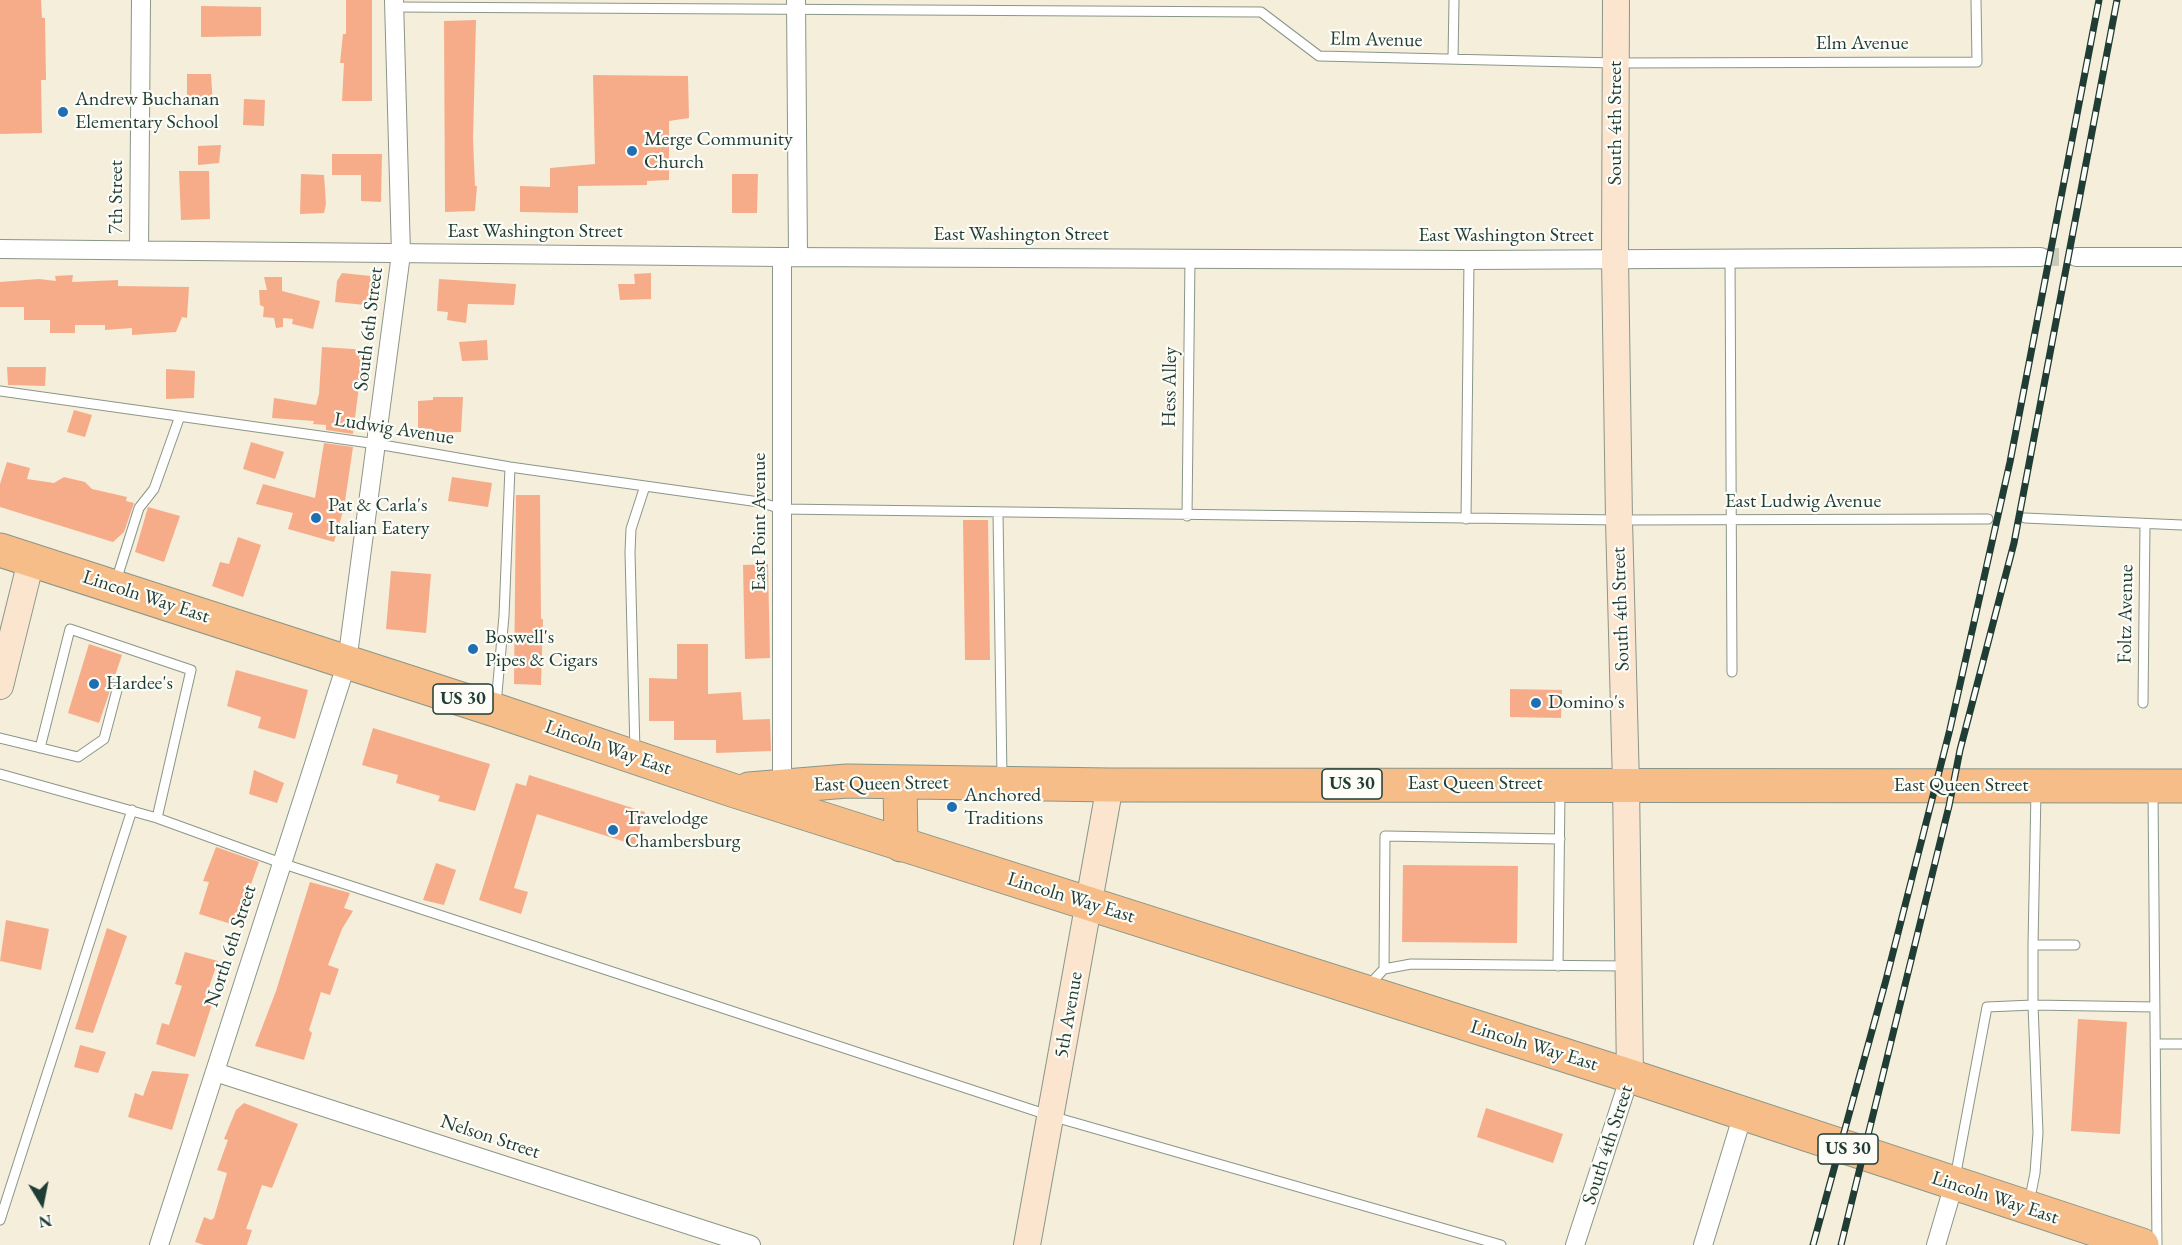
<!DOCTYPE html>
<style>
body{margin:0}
#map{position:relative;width:2182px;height:1245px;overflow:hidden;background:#f4eedb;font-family:"EB Garamond",serif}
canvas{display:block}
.north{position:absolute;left:12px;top:1173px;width:60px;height:60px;-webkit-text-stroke:4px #fdfcf7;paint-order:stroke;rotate:170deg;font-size:16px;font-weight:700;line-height:24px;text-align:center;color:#1f3d34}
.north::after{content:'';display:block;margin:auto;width:21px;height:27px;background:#1f3d34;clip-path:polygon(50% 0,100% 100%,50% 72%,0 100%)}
</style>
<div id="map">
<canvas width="2182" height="1245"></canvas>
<div class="north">N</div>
</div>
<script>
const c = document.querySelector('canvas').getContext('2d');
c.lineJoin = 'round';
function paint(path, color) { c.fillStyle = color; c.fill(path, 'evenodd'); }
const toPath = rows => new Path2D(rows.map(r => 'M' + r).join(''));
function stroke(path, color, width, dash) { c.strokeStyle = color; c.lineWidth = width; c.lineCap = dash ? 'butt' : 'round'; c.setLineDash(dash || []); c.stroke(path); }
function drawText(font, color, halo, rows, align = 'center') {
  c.font = font + ' "EB Garamond",serif'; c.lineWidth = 4.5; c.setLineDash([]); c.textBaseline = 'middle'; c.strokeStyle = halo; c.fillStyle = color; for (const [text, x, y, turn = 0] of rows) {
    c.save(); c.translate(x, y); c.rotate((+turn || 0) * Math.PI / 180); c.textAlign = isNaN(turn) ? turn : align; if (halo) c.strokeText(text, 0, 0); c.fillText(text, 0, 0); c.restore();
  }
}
const building = toPath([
 [0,0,41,0,42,18,45,18,46,80,41,80,42,133,0,134],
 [346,0,372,0,372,101,342,101,344,63,340,63,343,34,346,34],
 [201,6,261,7,261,36,201,37],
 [476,20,473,139,475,186,477,186,475,211,445,212,444,21],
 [187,74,211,74,213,105,187,105],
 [593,75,688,76,689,118,669,121,669,180,647,181,647,185,578,186,578,213,520,212,520,186,550,187,550,168,595,164],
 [244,99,265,100,264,126,243,125],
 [221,145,219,163,198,165,198,146],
 [332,154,382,154,381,202,361,201,361,175,332,175],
 [179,171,209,171,210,219,181,220],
 [301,174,324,175,326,204,324,213,300,214],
 [732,174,758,174,757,213,732,213],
 [342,273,371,276,370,287,376,290,375,306,335,302,337,281],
 [651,273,651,299,620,300,618,284,635,284,634,274],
 [73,275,72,282,118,280,118,286,189,287,187,318,182,317,176,332,132,335,132,328,105,330,105,325,75,325,75,333,50,333,50,320,24,320,24,307,0,307,0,282,39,279,56,281,55,276],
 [264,277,282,277,282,291,320,301,313,329,292,324,293,319,283,318,283,327,276,328,274,318,263,317,264,307,260,305,259,290,267,290],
 [439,279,516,284,514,305,468,304,466,323,447,320,448,312,437,311],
 [487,340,488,360,462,361,459,342],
 [322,347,369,350,365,378,360,378,353,434,326,430,326,425,313,424,314,421,272,418,274,398,316,405,319,394],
 [7,367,46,367,45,386,8,385],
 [166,369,195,371,194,398,166,399],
 [433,397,463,397,461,432,433,433,432,429,418,428,418,401,433,400],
 [74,410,92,415,85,437,67,432],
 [251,442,284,452,275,479,243,469],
 [324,443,353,447,344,508,334,542,288,529,293,513,256,504,263,484,315,498],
 [7,462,30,468,27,479,54,483,64,477,85,482,92,489,127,497,126,501,134,503,124,532,113,542,0,507,0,484],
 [452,477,492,483,488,507,448,501],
 [516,495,540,495,541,619,543,619,541,685,514,684],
 [148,507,180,516,164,562,135,552],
 [963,520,988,520,990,660,965,660],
 [238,537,261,545,243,597,212,586,220,562,229,564],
 [768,564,770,658,745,659,743,565],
 [391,571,431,574,426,633,386,629],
 [89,644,122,655,99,723,68,713],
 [677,644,708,644,708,694,741,692,743,720,770,719,771,751,716,753,716,740,674,740,674,721,649,721,649,678,677,679],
 [236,670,308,690,295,739,258,728,261,717,227,706],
 [1510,689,1562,690,1561,718,1510,717],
 [373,728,490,764,475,811,438,801,440,796,396,783,398,775,362,765],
 [254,770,284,783,277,803,249,794],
 [529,775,645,812,635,845,537,814,514,888,528,892,521,914,479,900,516,783,526,786],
 [216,847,259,862,242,909,246,910,241,927,199,914,209,882,203,881],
 [436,863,456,870,444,905,423,900],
 [1403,865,1518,866,1517,943,1402,942],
 [310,882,350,893,344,908,353,911,342,929,328,965,339,969,330,995,321,992,309,1030,312,1033,304,1060,255,1046,276,991],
 [6,920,49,929,41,970,0,961],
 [107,928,127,936,93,1033,75,1029],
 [185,952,218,961,205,999,213,1001,195,1057,156,1044,162,1023,169,1025,182,986,175,984],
 [2078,1019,2127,1022,2120,1134,2071,1131],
 [80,1045,106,1052,98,1073,74,1067],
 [152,1071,189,1074,172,1130,128,1117,135,1093,143,1096],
 [244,1103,298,1124,272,1188,262,1185,246,1229,252,1230,247,1245,204,1245,195,1242,204,1217,211,1220,214,1218,227,1173,217,1170,228,1140,224,1139,236,1110],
 [1486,1108,1563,1134,1553,1163,1477,1137]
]);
const streetTunnel = toPath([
 [2041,257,2076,257]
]);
const lane = toPath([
 [394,7,1261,12,1319,56,1616,63,1977,62,1976,0],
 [1453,59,1454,0],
 [1730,257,1732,672],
 [0,391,377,444,510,467,759,502,782,509,1619,520,1988,519],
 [998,513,1002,778],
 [1187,516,1190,259],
 [2025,518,2182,525],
 [1466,519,1469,260],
 [116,581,139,508,154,489,180,416],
 [2143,703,2145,525],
 [496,704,504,616,510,467],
 [0,738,78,757,104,739,117,690],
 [40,748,70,629,191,670,157,818],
 [635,752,630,552,631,529,645,486],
 [0,774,157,818,281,863,1051,1116,1501,1245],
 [2153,792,2157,1245],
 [2033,945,2036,791],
 [2075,945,2033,945,2033,1005,2155,1007],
 [1558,966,1560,791],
 [1384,969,1385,836,1560,839],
 [1368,986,1384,969,1411,964,1626,966],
 [2155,1044,2182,1044],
 [1955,1178,1987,1007,2033,1005,2038,1133,2035,1173,2029,1203],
 [0,1220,132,810]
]);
const street = toPath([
 [796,0,798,257],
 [0,249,782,257,1469,260,2041,257],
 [139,249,141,0],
 [2076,257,2182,257],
 [782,787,782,257],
 [215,1072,751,1245],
 [159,1245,347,662,401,254,394,0],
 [1575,1245,1630,1076],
 [1703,1245,1743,1114],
 [1936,1245,1954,1184]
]);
const secondary = toPath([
 [1616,0,1615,258,1619,520,1626,784,1630,1076],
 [0,686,31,561],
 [1027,1245,1110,785]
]);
const highway = toPath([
 [0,550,495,710,732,790,1630,1076,2142,1245],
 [900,782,901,845],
 [749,789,847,781,1110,785,2182,786]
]);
const rail = toPath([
 [1813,1245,1886,980,1950,729,2010,462,2099,0],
 [1841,1245,1949,806,1960,750,2014,543,2117,0]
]);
const markers = [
 [63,112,6,"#1f6fb2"],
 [632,151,6,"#1f6fb2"],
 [316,518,6,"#1f6fb2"],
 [473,649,6,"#1f6fb2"],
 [94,684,6,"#1f6fb2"],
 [1536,703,6,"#1f6fb2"],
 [952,807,6,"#1f6fb2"],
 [613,830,6,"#1f6fb2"]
];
const shields = [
 [463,699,60],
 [1352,784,60],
 [1848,1149,60]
];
const shieldNames = [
 ["US 30",463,699],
 ["US 30",1352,784],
 ["US 30",1848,1149]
];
const streetNames = [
 ["Elm Avenue",1376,40,1],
 ["Elm Avenue",1862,44],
 ["South 4th Street",1616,123,-90],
 ["7th Street",117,197,-90],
 ["East Washington Street",535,232],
 ["East Washington Street",1021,235],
 ["East Washington Street",1506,236],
 ["South 6th Street",369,329,-83],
 ["Hess Alley",1170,387,-89],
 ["Ludwig Avenue",394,429,9],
 ["East Ludwig Avenue",1803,502],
 ["East Point Avenue",760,522,-90],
 ["Lincoln Way East",146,597,18],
 ["South 4th Street",1621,609,-92],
 ["Foltz Avenue",2126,614,-89],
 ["Lincoln Way East",608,748,19],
 ["East Queen Street",881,784,-1],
 ["East Queen Street",1475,784],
 ["East Queen Street",1961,786],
 ["Lincoln Way East",1071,898,17],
 ["North 6th Street",231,946,-72],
 ["5th Avenue",1069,1015,-80],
 ["Lincoln Way East",1534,1046,17],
 ["Nelson Street",490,1137,18],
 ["South 4th Street",1608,1145,-72],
 ["Lincoln Way East",1995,1198,18]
];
const poiNames = [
 ["Andrew Buchanan",75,100],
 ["Elementary School",75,123],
 ["Merge Community",644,140],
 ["Church",644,163],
 ["Pat & Carla's",328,506],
 ["Italian Eatery",328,529],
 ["Boswell's",485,638],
 ["Pipes & Cigars",485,661],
 ["Hardee's",106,684],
 ["Domino's",1548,703],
 ["Anchored",964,796],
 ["Traditions",964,819],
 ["Travelodge",625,819],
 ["Chambersburg",625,842]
];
paint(building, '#f7ac89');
stroke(streetTunnel, '#c9cbba', 18, [18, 9]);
stroke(lane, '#8a9688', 11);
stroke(street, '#8a9688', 20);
stroke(secondary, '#8a9688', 28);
stroke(highway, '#8a9688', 35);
stroke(lane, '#fff', 9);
stroke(street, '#fff', 18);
stroke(secondary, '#fce5cf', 26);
stroke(highway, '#f7bd88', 33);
stroke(rail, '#1f3d34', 7);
stroke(rail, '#fdfcf7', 4.5, [14]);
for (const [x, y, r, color] of markers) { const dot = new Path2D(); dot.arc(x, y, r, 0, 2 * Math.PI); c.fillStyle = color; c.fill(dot); stroke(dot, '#fdfcf7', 2); }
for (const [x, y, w] of shields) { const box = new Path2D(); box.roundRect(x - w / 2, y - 15, w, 30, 4.5); c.fillStyle = '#fdfcf7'; c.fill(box); stroke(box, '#1f3d34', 1.5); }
drawText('bold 18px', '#1f3d34', null, shieldNames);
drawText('20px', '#1f3d34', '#fdfcf7', streetNames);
drawText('20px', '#1f3d34', '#fdfcf7', poiNames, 'left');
</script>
